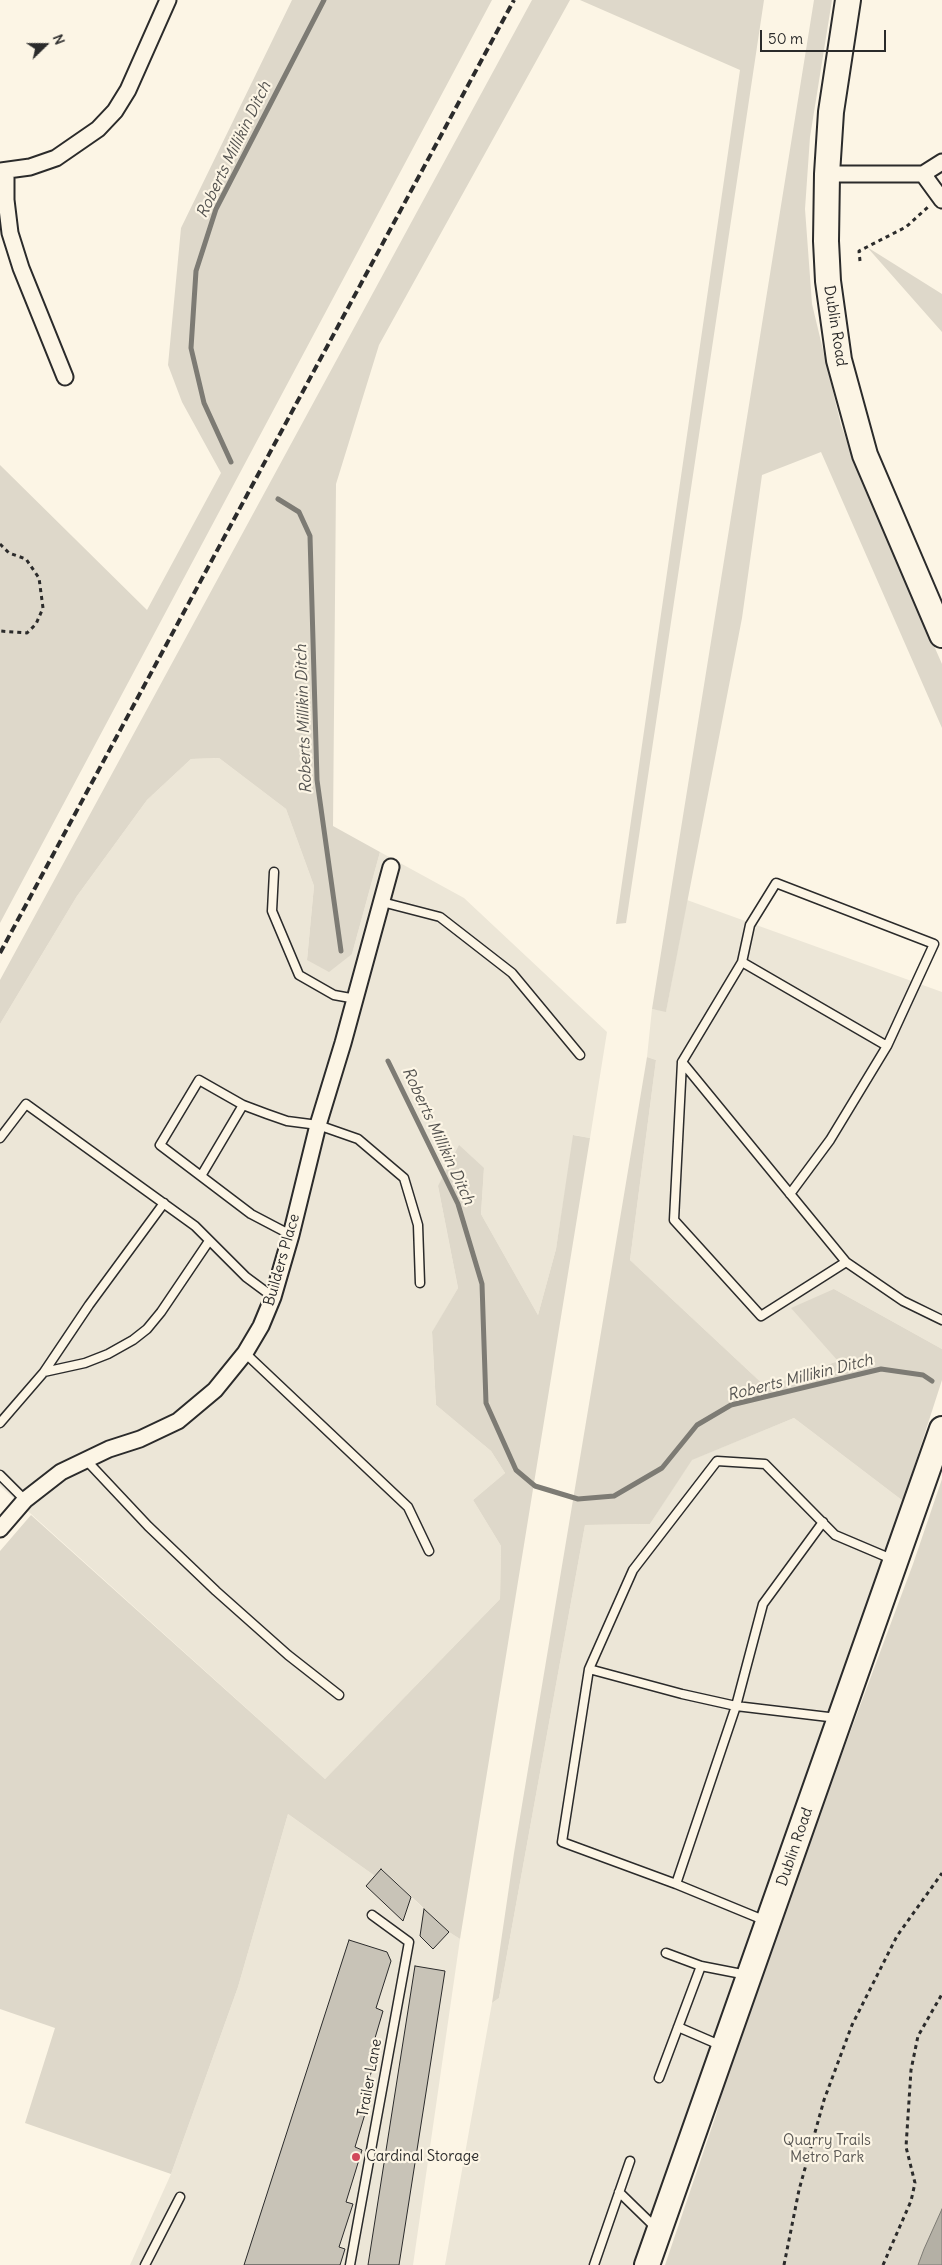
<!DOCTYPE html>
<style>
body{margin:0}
#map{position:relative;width:942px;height:2265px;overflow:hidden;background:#fcf5e5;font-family:Delius,sans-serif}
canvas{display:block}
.north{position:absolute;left:20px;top:20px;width:50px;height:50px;-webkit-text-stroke:4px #fcf5e5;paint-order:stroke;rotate:68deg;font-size:14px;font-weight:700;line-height:20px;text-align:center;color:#2b2b2b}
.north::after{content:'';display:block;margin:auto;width:18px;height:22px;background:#2b2b2b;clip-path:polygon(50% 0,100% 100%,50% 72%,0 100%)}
.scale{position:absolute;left:760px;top:30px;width:126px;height:22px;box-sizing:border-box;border:2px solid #2b2b2b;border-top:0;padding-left:6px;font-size:15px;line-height:18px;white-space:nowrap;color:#2b2b2b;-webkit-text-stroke:4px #fcf5e5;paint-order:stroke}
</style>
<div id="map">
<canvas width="942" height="2265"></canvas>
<div class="north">N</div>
<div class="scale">50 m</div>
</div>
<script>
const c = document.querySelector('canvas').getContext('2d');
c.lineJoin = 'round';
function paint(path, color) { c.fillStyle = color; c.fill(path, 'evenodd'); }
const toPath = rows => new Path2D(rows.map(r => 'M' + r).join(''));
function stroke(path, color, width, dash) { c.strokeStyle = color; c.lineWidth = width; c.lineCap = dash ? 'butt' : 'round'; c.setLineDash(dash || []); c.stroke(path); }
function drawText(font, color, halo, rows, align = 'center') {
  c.font = font + ' Delius,sans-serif'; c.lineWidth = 4.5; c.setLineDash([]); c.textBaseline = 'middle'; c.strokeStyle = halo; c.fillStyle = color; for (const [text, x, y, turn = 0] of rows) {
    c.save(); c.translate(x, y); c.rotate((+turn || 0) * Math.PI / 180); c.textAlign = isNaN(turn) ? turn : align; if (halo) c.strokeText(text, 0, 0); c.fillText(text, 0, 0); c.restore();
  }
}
const built = toPath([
 [219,758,286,809,314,886,307,960,352,954,380,852,464,898,607,1032,590,1138,574,1135,556,1249,538,1315,481,1214,484,1168,438,1186,458,1288,432,1333,436,1405,491,1451,505,1473,473,1500,501,1546,500,1599,325,1779,0,1486,0,1024,77,896,147,800,191,759],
 [687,900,942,992,942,1349,834,1289,838,1361,766,1387,630,1260,656,1060,647,1057,652,1009,666,1011],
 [794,1418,903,1501,639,2265,445,2265,492,2003,499,1998,585,1525,650,1524,691,1460],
 [288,1814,375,1876,381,1869,449,1932,460,1939,413,2265,130,2265,171,2174,238,1987]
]);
const green = toPath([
 [292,0,492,0,0,923,0,465,147,610,221,473,182,402,168,365,181,228],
 [532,0,570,0,379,345,336,484,333,826,380,852,352,954,329,972,307,960,314,886,286,809,219,758,191,759,147,800,77,896,0,1024,0,980],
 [580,0,764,0,626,923,616,924,740,70],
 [814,0,832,0,810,137,805,209,812,304,841,425,862,483,942,664,942,728,821,452,762,475,742,618,666,1012,652,1009],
 [867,247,942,294,942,332],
 [647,1057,656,1060,630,1260,766,1387,838,1361,791,1308,834,1289,942,1349,942,1380,903,1501,794,1418,692,1460,650,1524,585,1525,499,1998,492,2003,514,1853],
 [573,1135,590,1138,460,1939,449,1932,382,1869,375,1876,288,1814,238,1987,171,2174,25,2123,55,2028,0,2009,0,1551,31,1515,325,1779,500,1599,501,1546,473,1500,505,1473,491,1451,436,1405,432,1332,458,1288,438,1186,459,1145,484,1168,481,1214,538,1315,556,1249],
 [942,1479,942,2265,665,2265,716,2115,769,1922,820,1813,913,1564]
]);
const water = toPath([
 [942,2209,942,2265,918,2265,924,2249,942,2209]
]);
const stream = toPath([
 [231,462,204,403,191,348,196,271,216,209,324,0],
 [278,499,299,512,310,536,317,780,341,951],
 [388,1061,458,1204,482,1284,486,1403,516,1470,535,1486,578,1499,614,1496,662,1468,697,1425,731,1405,881,1369,923,1375,932,1381]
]);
const building = toPath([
 [381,1869,411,1897,403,1921,366,1886,381,1869],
 [424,1909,449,1932,433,1949,420,1936,424,1909],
 [349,1940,387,1952,391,1961,376,2008,383,2011,370,2055,376,2057,362,2102,368,2104,355,2147,362,2150,346,2202,353,2204,339,2247,345,2249,340,2265,244,2265,349,1940],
 [415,1966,445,1971,399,2265,368,2265,415,1966]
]);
const path = toPath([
 [860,261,859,251,906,227,928,207],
 [0,544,9,553,26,559,39,578,43,608,36,624,27,633,0,631],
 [784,2265,799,2190,824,2100,852,2025,897,1936,942,1873],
 [883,2265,911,2201,915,2183,906,2147,911,2070,918,2036,942,1994]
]);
const service = toPath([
 [274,872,272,911,299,975,334,995,356,999],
 [382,902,440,917,512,973,580,1055],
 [742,962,887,1046],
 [682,1062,674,1220,761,1316,846,1262],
 [0,1138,26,1104,195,1226,246,1277,273,1297],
 [201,1176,243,1105],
 [790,1194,830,1140,887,1046,934,944,776,883,750,925,742,962,682,1062,846,1262,903,1301,942,1320],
 [291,1235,251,1214,160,1145,199,1080,243,1105,267,1114,287,1121,318,1125,358,1139,404,1178,418,1225,420,1283],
 [245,1353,408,1507,429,1551],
 [44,1372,89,1305,164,1203],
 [0,1423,44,1372,85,1363,108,1354,133,1340,147,1329,161,1312,209,1241],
 [86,1460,148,1526,216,1591,288,1655,339,1695],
 [0,1475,25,1500],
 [589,1669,682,1694,736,1706,837,1718],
 [676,1884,736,1706,763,1604,823,1522],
 [766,1921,676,1884,562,1842,589,1669,633,1570,717,1461,765,1464,835,1535,894,1560],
 [666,1953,701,1966,747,1975],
 [678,2027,722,2046],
 [659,2078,701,1966],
 [619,2192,657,2229],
 [145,2265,180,2197],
 [350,2265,409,1942,372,1915],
 [594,2265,630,2161]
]);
const minor = toPath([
 [0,171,30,167,56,158,98,129,115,111,128,90,168,0],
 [6,172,6,200,10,233,21,268,65,377],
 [827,174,923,174,942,162],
 [923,174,942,200],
 [0,1529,25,1500,61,1472,109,1449,140,1439,178,1421,215,1390,245,1353,261,1326,273,1297,291,1235,318,1125,343,1043,391,867]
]);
const primary = toPath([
 [848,0,831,112,827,174,826,241,828,281,839,360,865,455,942,635],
 [647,2265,942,1429]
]);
const rail = toPath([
 [0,953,514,0]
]);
const markers = [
 [356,2157,5,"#d1495b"]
];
const streetNames = [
 ["Dublin Road",835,326,81],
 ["Builders Place",282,1260,-74],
 ["Dublin Road",795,1847,-71],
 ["Trailer Lane",370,2078,-80]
];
const parkNames = [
 ["Quarry Trails",827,2141],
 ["Metro Park",827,2158]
];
const poiNames = [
 ["Cardinal Storage",366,2157]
];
const waterNames = [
 ["Roberts Millikin Ditch",234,150,-64],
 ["Roberts Millikin Ditch",304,719,-92],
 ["Roberts Millikin Ditch",438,1136,65],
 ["Roberts Millikin Ditch",800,1378,-14]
];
paint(built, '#ece6d7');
paint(green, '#ded8ca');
paint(water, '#b4b0a5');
stroke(water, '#7d7b74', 1);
stroke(stream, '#7d7b74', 5);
paint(building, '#c8c3b7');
stroke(building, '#2b2b2b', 1);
stroke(service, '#2b2b2b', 11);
stroke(minor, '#2b2b2b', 19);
stroke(primary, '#2b2b2b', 28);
stroke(path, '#2b2b2b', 3, [4, 4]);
stroke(service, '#fcf5e5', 8);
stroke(minor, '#fcf5e5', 15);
stroke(primary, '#fcf5e5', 24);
stroke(rail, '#2b2b2b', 4, [8, 4]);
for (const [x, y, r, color] of markers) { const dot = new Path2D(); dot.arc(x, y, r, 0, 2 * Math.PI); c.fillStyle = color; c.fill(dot); stroke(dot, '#fcf5e5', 2); }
drawText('15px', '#2b2b2b', '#fcf5e5', streetNames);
drawText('15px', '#585653', '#fcf5e5', parkNames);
drawText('15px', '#2b2b2b', '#fcf5e5', poiNames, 'left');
drawText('italic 16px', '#545350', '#fcf5e5', waterNames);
</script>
